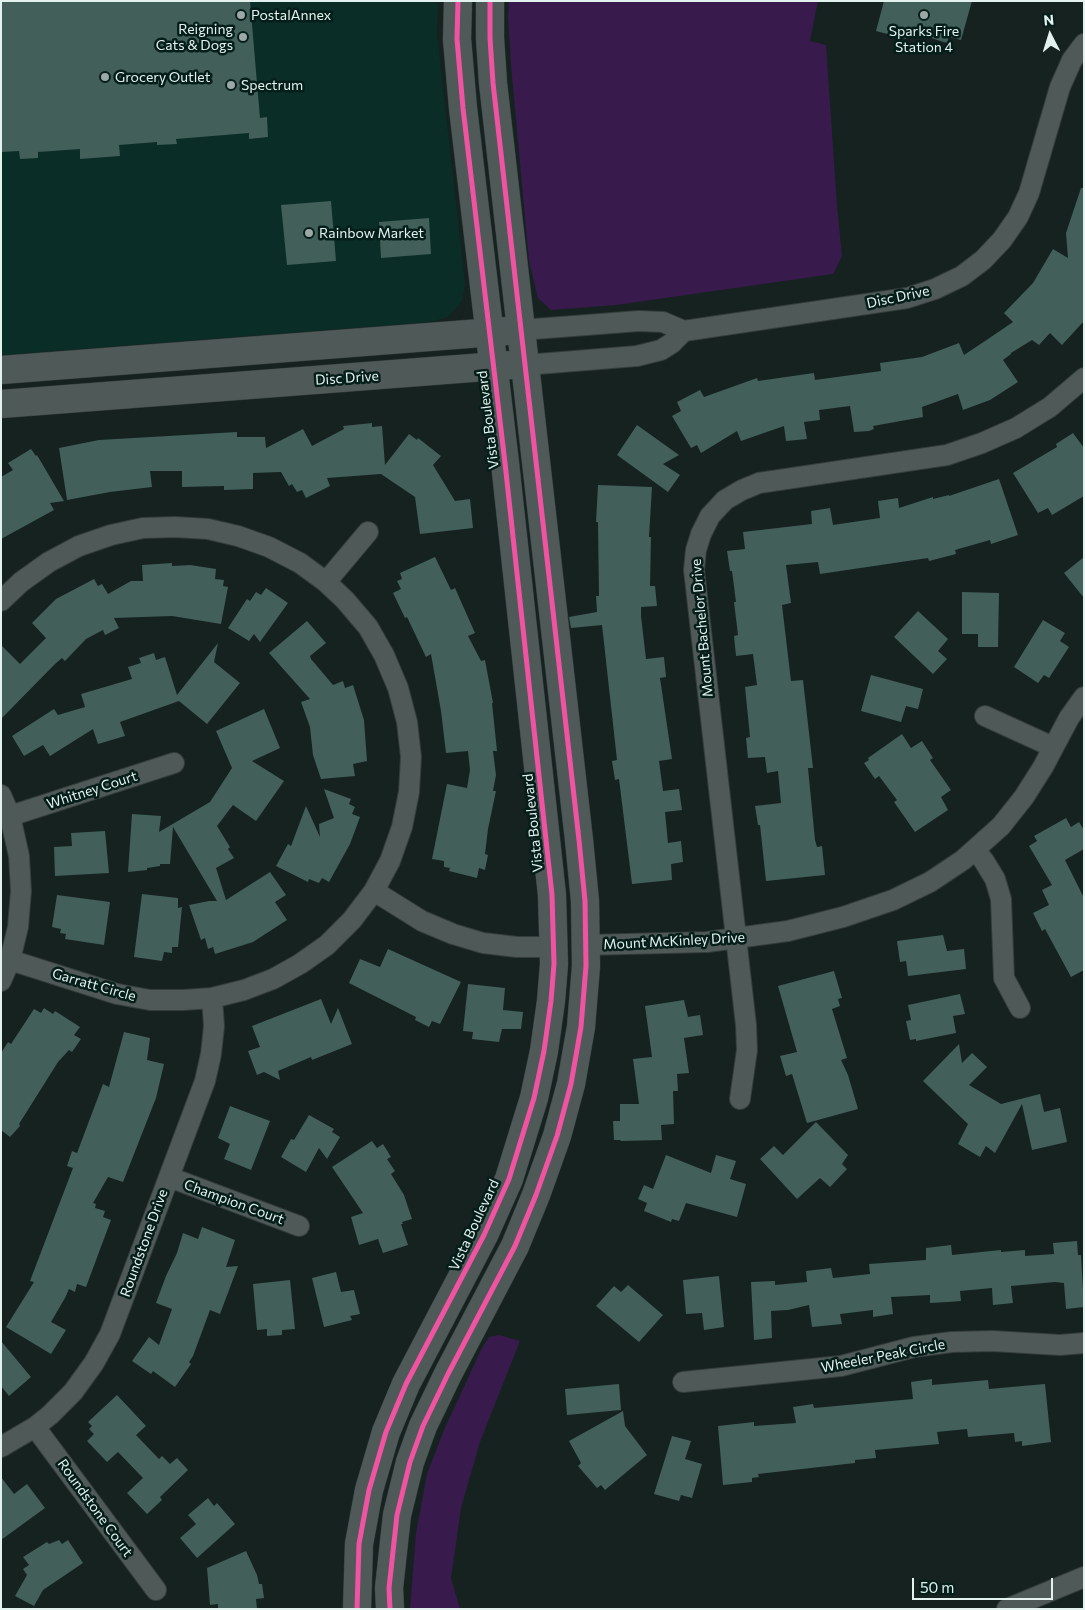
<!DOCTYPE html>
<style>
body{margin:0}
#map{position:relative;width:1085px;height:1610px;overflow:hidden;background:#152220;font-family:Commissioner,sans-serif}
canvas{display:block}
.frame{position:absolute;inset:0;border:2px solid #e3f2ee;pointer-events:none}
.north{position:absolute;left:1025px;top:10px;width:50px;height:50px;-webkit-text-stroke:4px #051e19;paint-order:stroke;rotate:355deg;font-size:14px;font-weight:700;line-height:20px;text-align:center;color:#e3f2ee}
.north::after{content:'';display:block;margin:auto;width:18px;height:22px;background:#e3f2ee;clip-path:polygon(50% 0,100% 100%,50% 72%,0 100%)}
.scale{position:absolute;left:912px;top:1578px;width:141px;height:22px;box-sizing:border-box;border:2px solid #e3f2ee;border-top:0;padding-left:6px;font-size:15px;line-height:18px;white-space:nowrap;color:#e3f2ee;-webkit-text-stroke:4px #051e19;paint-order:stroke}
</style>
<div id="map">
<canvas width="1085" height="1610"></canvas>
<div class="frame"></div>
<div class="north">N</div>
<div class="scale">50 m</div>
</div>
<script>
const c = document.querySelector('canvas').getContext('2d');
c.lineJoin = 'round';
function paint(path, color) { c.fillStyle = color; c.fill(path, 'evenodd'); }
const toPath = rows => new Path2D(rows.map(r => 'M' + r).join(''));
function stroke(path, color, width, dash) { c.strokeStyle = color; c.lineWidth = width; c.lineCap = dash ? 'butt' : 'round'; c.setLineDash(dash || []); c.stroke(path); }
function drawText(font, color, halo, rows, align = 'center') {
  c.font = font + ' Commissioner,sans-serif'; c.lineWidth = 5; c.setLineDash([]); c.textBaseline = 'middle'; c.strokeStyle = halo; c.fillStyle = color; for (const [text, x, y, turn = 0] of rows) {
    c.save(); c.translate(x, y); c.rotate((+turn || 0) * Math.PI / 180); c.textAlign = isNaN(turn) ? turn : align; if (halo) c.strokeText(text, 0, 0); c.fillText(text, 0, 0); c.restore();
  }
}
const built = toPath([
 [1,1,438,1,437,35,465,284,462,301,448,317,430,322,1,355]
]);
const green = toPath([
 [509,1,818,1,810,41,826,45,837,206,842,256,833,274,616,305,551,310,538,298,529,261,511,65,508,16],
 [499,1335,520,1341,480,1442,461,1508,451,1578,460,1609,410,1609,416,1533,427,1474,444,1430,481,1350,489,1337]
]);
const building = toPath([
 [1,1,250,1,260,118,267,117,268,137,249,139,249,133,176,139,177,144,157,145,157,142,119,145,120,156,80,159,80,149,38,152,38,158,20,159,19,151,1,152],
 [884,1,972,1,961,40,949,37,947,43,908,31,906,39,876,31],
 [1081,188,1084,188,1084,321,1062,345,1050,333,1039,345,1032,340,1011,353,1011,354,1003,360,1018,382,990,400,963,410,958,394,922,407,923,417,873,426,874,429,869,431,854,432,850,406,819,410,820,420,804,422,807,439,786,441,784,426,741,441,737,431,701,453,697,445,691,448,672,416,681,411,677,402,700,390,704,397,757,378,758,381,814,373,815,380,881,371,880,363,922,357,959,343,964,355,988,339,1013,322,1004,313,1033,283,1053,249,1068,258,1066,233],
 [331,201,336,261,287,265,281,205],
 [429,218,431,254,381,258,379,222],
 [372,423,372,427,382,426,385,465,409,434,417,440,418,438,441,456,433,465,455,501,470,499,473,528,420,534,415,497,381,474,327,478,330,486,306,498,302,490,297,492,292,484,289,486,281,472,253,473,253,489,224,490,224,486,182,487,182,471,150,471,152,487,110,492,67,500,59,448,99,440,237,432,237,437,265,437,266,448,303,429,312,446,344,429,343,426],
 [637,425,679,455,663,464,680,475,668,492,617,455],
 [1073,433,1084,448,1084,496,1052,515,1048,508,1038,513,1013,473,1057,447,1056,444],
 [31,449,36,456,37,455,64,501,50,503,54,510,1,539,1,477,13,470,8,463],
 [999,479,1018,535,991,544,990,540,955,550,956,554,929,561,928,558,820,574,818,562,786,565,791,603,782,605,791,681,803,680,813,768,808,768,815,840,817,847,822,846,825,875,766,881,760,825,758,825,755,806,781,803,778,771,767,773,765,757,748,758,746,738,750,737,745,687,757,685,753,654,736,656,734,636,738,635,734,602,736,602,732,571,730,571,727,551,745,549,743,532,812,524,811,511,830,508,833,525,880,518,878,501,898,498,899,508,933,497,933,499,949,495,949,496],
 [598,485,652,487,649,537,651,537,650,586,655,586,657,606,641,607,641,616,646,659,664,657,666,677,660,678,672,759,659,761,663,791,679,789,682,810,665,812,668,843,681,841,683,862,671,864,672,880,632,884,619,779,615,780,612,761,617,760,602,625,571,628,569,617,597,612,596,596,599,596,598,522,596,522],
 [435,557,451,590,455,588,475,633,468,636,481,661,485,660,493,703,492,703,497,751,493,751,496,775,493,791,496,791,488,829,485,854,488,855,485,870,479,868,477,878,449,871,450,868,444,867,444,861,432,859,447,784,467,788,470,770,468,751,446,753,441,711,431,654,426,657,407,617,405,618,393,593,401,589,397,581,402,579,400,573],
 [1084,557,1084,598,1064,573],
 [172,563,172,566,190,565,216,569,215,579,224,580,223,586,228,587,221,624,172,616,114,618,119,628,105,635,103,630,86,639,65,661,62,658,55,664,1,719,1,645,20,664,46,638,32,623,56,599,94,579,98,586,102,584,108,594,131,581,143,581,142,565],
 [266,588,288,603,260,642,254,634,249,641,228,628,247,599,250,601,256,592,261,595],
 [962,592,999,593,998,647,978,647,978,634,962,634],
 [918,611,948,639,938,651,947,659,933,674,894,637],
 [1043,620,1065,633,1060,641,1069,647,1049,678,1044,675,1038,683,1014,667],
 [307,621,326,643,310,656,311,659,333,685,343,681,345,688,353,685,364,720,367,761,353,764,355,776,321,779,313,755,310,727,301,702,310,699,269,653],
 [218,643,214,662,240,683,207,724,179,701,120,722,125,736,98,744,93,729,50,756,43,745,24,756,12,736,54,709,58,715,85,707,81,694,132,679,128,667,141,663,139,658,154,653,156,660,165,657,177,695],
 [871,675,923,689,918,709,906,706,901,722,861,711],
 [264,709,280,748,252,761,284,781,256,821,233,805,217,826,230,847,228,849,234,858,216,868,226,900,270,872,286,895,275,902,287,920,253,942,215,954,213,947,208,949,205,938,201,940,189,905,209,901,217,901,173,827,170,864,160,864,160,866,147,868,147,870,128,872,132,814,161,816,159,832,210,802,232,768,216,731],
 [902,734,911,748,922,741,933,758,930,760,951,790,941,797,948,810,915,832,894,802,897,800,879,776,875,779,864,763,869,760,868,758],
 [324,789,351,799,349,804,355,807,352,814,360,817,350,844,329,882,322,878,319,883,309,879,308,882,276,866,288,844,291,846,306,806,320,837,319,824,334,818],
 [1066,818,1071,827,1079,822,1084,830,1084,849,1065,860,1084,898,1084,970,1071,977,1045,929,1042,931,1033,913,1049,905,1042,890,1052,885,1029,846,1037,841,1034,836],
 [105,831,109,873,55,876,54,847,72,846,71,833],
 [142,894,178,898,178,908,182,907,178,947,172,947,172,953,164,952,162,961,134,957],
 [57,895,110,902,104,945,65,939,66,934,60,933,61,929,52,927],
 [943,935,947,951,964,949,966,969,908,976,906,961,900,962,897,941],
 [388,949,461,982,440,1024,432,1021,429,1027,415,1020,416,1017,349,983,360,959,380,967],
 [834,971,842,998,838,999,840,1006,832,1009,847,1058,841,1060,848,1075,858,1109,807,1123,792,1074,786,1076,780,1056,797,1052,778,986],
 [468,984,505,988,503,1010,523,1012,521,1029,502,1029,499,1042,472,1039,473,1032,463,1031],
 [960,994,965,1014,953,1016,956,1033,916,1041,916,1039,910,1040,906,1021,911,1020,908,1005],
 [321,999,331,1024,338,1008,352,1044,312,1060,311,1057,278,1071,280,1080,264,1072,257,1075,248,1051,260,1047,252,1026],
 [684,1000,688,1017,700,1015,703,1035,684,1038,689,1073,677,1074,678,1091,673,1091,674,1124,661,1125,662,1140,621,1141,620,1140,614,1140,613,1121,620,1121,620,1104,639,1104,633,1059,652,1057,645,1006],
 [44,1008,53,1014,55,1011,80,1027,74,1035,81,1039,72,1052,69,1050,58,1062,19,1124,20,1126,10,1137,1,1130,1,1053,8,1042,11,1044,34,1009,41,1013],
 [124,1032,150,1038,147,1060,164,1064,156,1098,123,1182,108,1177,93,1203,96,1204,95,1208,105,1211,103,1217,111,1220,86,1287,77,1284,75,1292,69,1289,65,1298,51,1322,66,1330,51,1354,6,1327,34,1282,30,1281,73,1168,67,1166,72,1151,77,1153,103,1084,109,1087],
 [959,1044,962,1063,972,1053,987,1067,969,1085,1001,1104,1040,1094,1044,1112,1060,1108,1067,1142,1032,1150,1022,1104,995,1153,986,1146,980,1157,958,1144,968,1124,923,1081],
 [230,1106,270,1121,251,1170,224,1159,230,1144,218,1138],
 [309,1115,334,1129,332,1132,340,1137,327,1159,319,1148,306,1172,281,1157,291,1139,294,1140],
 [816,1122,848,1155,842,1164,847,1169,830,1187,820,1178,797,1199,760,1159,774,1146,783,1155],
 [372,1141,377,1148,383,1144,391,1157,387,1159,395,1171,391,1174,404,1195,412,1219,402,1222,403,1224,401,1224,408,1245,383,1253,378,1239,359,1245,351,1217,363,1213,332,1167],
 [666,1155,711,1173,716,1155,736,1161,730,1179,746,1184,737,1217,686,1203,679,1221,672,1219,671,1222,644,1211,647,1203,638,1199,644,1185,653,1189],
 [202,1227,235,1240,226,1267,238,1266,220,1314,210,1310,193,1356,189,1362,191,1364,175,1387,153,1371,151,1374,132,1361,149,1337,159,1345,172,1309,156,1303,166,1276,177,1253,183,1233,198,1239],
 [1077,1241,1078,1255,1081,1255,1084,1307,1066,1309,1064,1283,1055,1282,1011,1286,1013,1303,993,1305,992,1288,960,1291,961,1301,948,1302,930,1303,930,1295,891,1297,893,1314,873,1317,873,1310,840,1314,842,1324,812,1327,809,1305,788,1310,771,1311,772,1338,754,1340,751,1282,775,1281,775,1285,807,1282,806,1271,831,1268,833,1278,870,1274,869,1264,926,1260,926,1248,951,1245,952,1255,1001,1250,1001,1252,1025,1250,1025,1256,1054,1254,1053,1243],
 [336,1272,341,1292,354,1290,360,1314,350,1316,352,1320,324,1327,312,1278],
 [719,1276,724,1327,704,1330,702,1313,686,1314,683,1280],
 [290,1280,295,1329,282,1330,282,1335,267,1336,267,1329,257,1330,253,1284],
 [628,1285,663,1315,639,1342,596,1306,614,1286,621,1292],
 [1,1341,31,1377,9,1396,1,1386],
 [932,1379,932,1385,988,1380,989,1389,1045,1384,1051,1442,1022,1446,1022,1441,1015,1442,1014,1433,968,1437,967,1429,937,1432,939,1444,875,1450,876,1458,855,1460,855,1463,758,1474,759,1477,752,1478,752,1482,723,1485,718,1426,754,1422,754,1426,796,1423,793,1407,813,1404,814,1408,913,1399,911,1382],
 [619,1384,621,1410,567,1415,565,1389],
 [117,1395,146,1426,136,1435,159,1459,162,1456,170,1464,177,1458,188,1470,160,1497,162,1500,147,1514,127,1493,143,1478,118,1452,107,1462,87,1441,94,1434,89,1429,92,1426,88,1422],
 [623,1411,625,1426,647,1455,605,1490,601,1485,597,1488,578,1466,581,1463,569,1441],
 [672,1436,691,1441,685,1459,702,1464,692,1498,681,1495,679,1501,654,1494],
 [1,1477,14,1494,27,1484,45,1508,1,1540],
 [208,1498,214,1506,217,1503,235,1524,197,1558,180,1538,196,1524,188,1515],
 [59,1540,62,1544,68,1540,83,1563,43,1590,34,1606,15,1596,27,1575,23,1569,29,1565,23,1557,47,1542,49,1544],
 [246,1551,257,1575,259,1584,262,1584,264,1598,256,1599,257,1609,218,1609,218,1604,210,1605,207,1568]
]);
const street = toPath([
 [521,330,639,321,663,322,684,331,907,298,935,289,962,276,983,260,1002,240,1018,217,1029,193,1060,87,1072,60,1084,44],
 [525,365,637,356,661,350,672,343,684,331],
 [326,582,368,532],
 [1,601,21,582,49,562,79,546,111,535,143,528,175,527,208,529,238,536,269,547,300,563,326,582,345,600,368,627,384,655,398,688,407,722,411,757,409,792,402,827,390,861,374,891,352,920,327,945,300,964,273,979,244,990,212,998,183,1000,150,1000,117,994,10,960],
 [985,716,1053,747],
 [1,795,10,816,19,856,21,891,18,927,10,960,1,981],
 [10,816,174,763],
 [975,850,984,861,995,879,1001,899,1004,978,1020,1008],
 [374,891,422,921,453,934,483,943,517,947,554,947],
 [586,945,707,942,788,931,843,917,893,900,930,882,963,860,1001,826,1024,797,1043,767,1069,718,1084,697],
 [740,1099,747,1050,746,1025,694,570,696,550,701,534,710,516,725,500,742,490,759,483,947,455,982,443,1016,428,1050,407,1084,378],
 [169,1177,299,1226],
 [683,1382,841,1366,914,1347,952,1342,992,1341,1060,1345,1084,1343],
 [35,1427,156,1590],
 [1,1447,35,1427,50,1415,73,1392,94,1363,110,1334,205,1081,211,1054,214,1026,212,998],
 [1007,1609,1084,1577]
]);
const secondary = toPath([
 [1,370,507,331],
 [1,404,511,365],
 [357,1609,359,1544,369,1490,386,1432,406,1384,484,1235,509,1179,534,1098,544,1051,551,1001,554,964,552,895,505,463,463,108,457,39,458,1],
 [390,1609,389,1588,397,1515,410,1462,423,1426,448,1374,515,1246,536,1195,557,1136,571,1084,581,1027,586,966,585,901,579,840,493,83,490,38,490,1]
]);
const cycleway = toPath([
 [357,1609,359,1544,369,1490,386,1432,406,1384,484,1235,509,1179,534,1098,544,1051,551,1001,554,964,552,895,505,463,463,108,457,39,458,1],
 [390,1609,389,1588,397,1515,410,1462,423,1426,448,1374,515,1246,536,1195,557,1136,571,1084,581,1027,586,966,585,901,579,840,493,83,490,38,490,1]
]);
const markers = [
 [241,15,5,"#9ba9a6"],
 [924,15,5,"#9ba9a6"],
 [243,37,5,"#9ba9a6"],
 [105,77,5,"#9ba9a6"],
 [231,85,5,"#9ba9a6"],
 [309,233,5,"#9ba9a6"]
];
const poiNames = [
 ["PostalAnnex",251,15],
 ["Reigning",233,29,"right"],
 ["Cats & Dogs",233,45,"right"],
 ["Sparks Fire",924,31,"center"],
 ["Station 4",924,47,"center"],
 ["Grocery Outlet",115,77],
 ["Spectrum",241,85],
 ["Rainbow Market",319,233]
];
const streetNames = [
 ["Disc Drive",898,297,-12],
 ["Disc Drive",347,378,-4],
 ["Vista Boulevard",488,420,-97],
 ["Mount Bachelor Drive",702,628,-95],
 ["Whitney Court",92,790,-18],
 ["Vista Boulevard",533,823,-96],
 ["Mount McKinley Drive",674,941,-3],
 ["Garratt Circle",94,985,16],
 ["Champion Court",234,1202,20],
 ["Vista Boulevard",474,1225,-65],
 ["Roundstone Drive",144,1243,-70],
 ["Wheeler Peak Circle",883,1356,-11],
 ["Roundstone Court",95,1508,54]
];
paint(built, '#0b2d27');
paint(green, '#381b4c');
paint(building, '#425f5a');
stroke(street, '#343d3b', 22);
stroke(secondary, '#343d3b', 29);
stroke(street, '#4f5957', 20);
stroke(secondary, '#4f5957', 28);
stroke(cycleway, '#f153a3', 5);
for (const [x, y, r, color] of markers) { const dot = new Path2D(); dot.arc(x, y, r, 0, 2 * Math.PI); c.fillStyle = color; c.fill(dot); stroke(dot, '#051e19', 2); }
drawText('14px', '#e3f2ee', '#051e19', poiNames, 'left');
drawText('14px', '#e3f2ee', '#051e19', streetNames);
</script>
